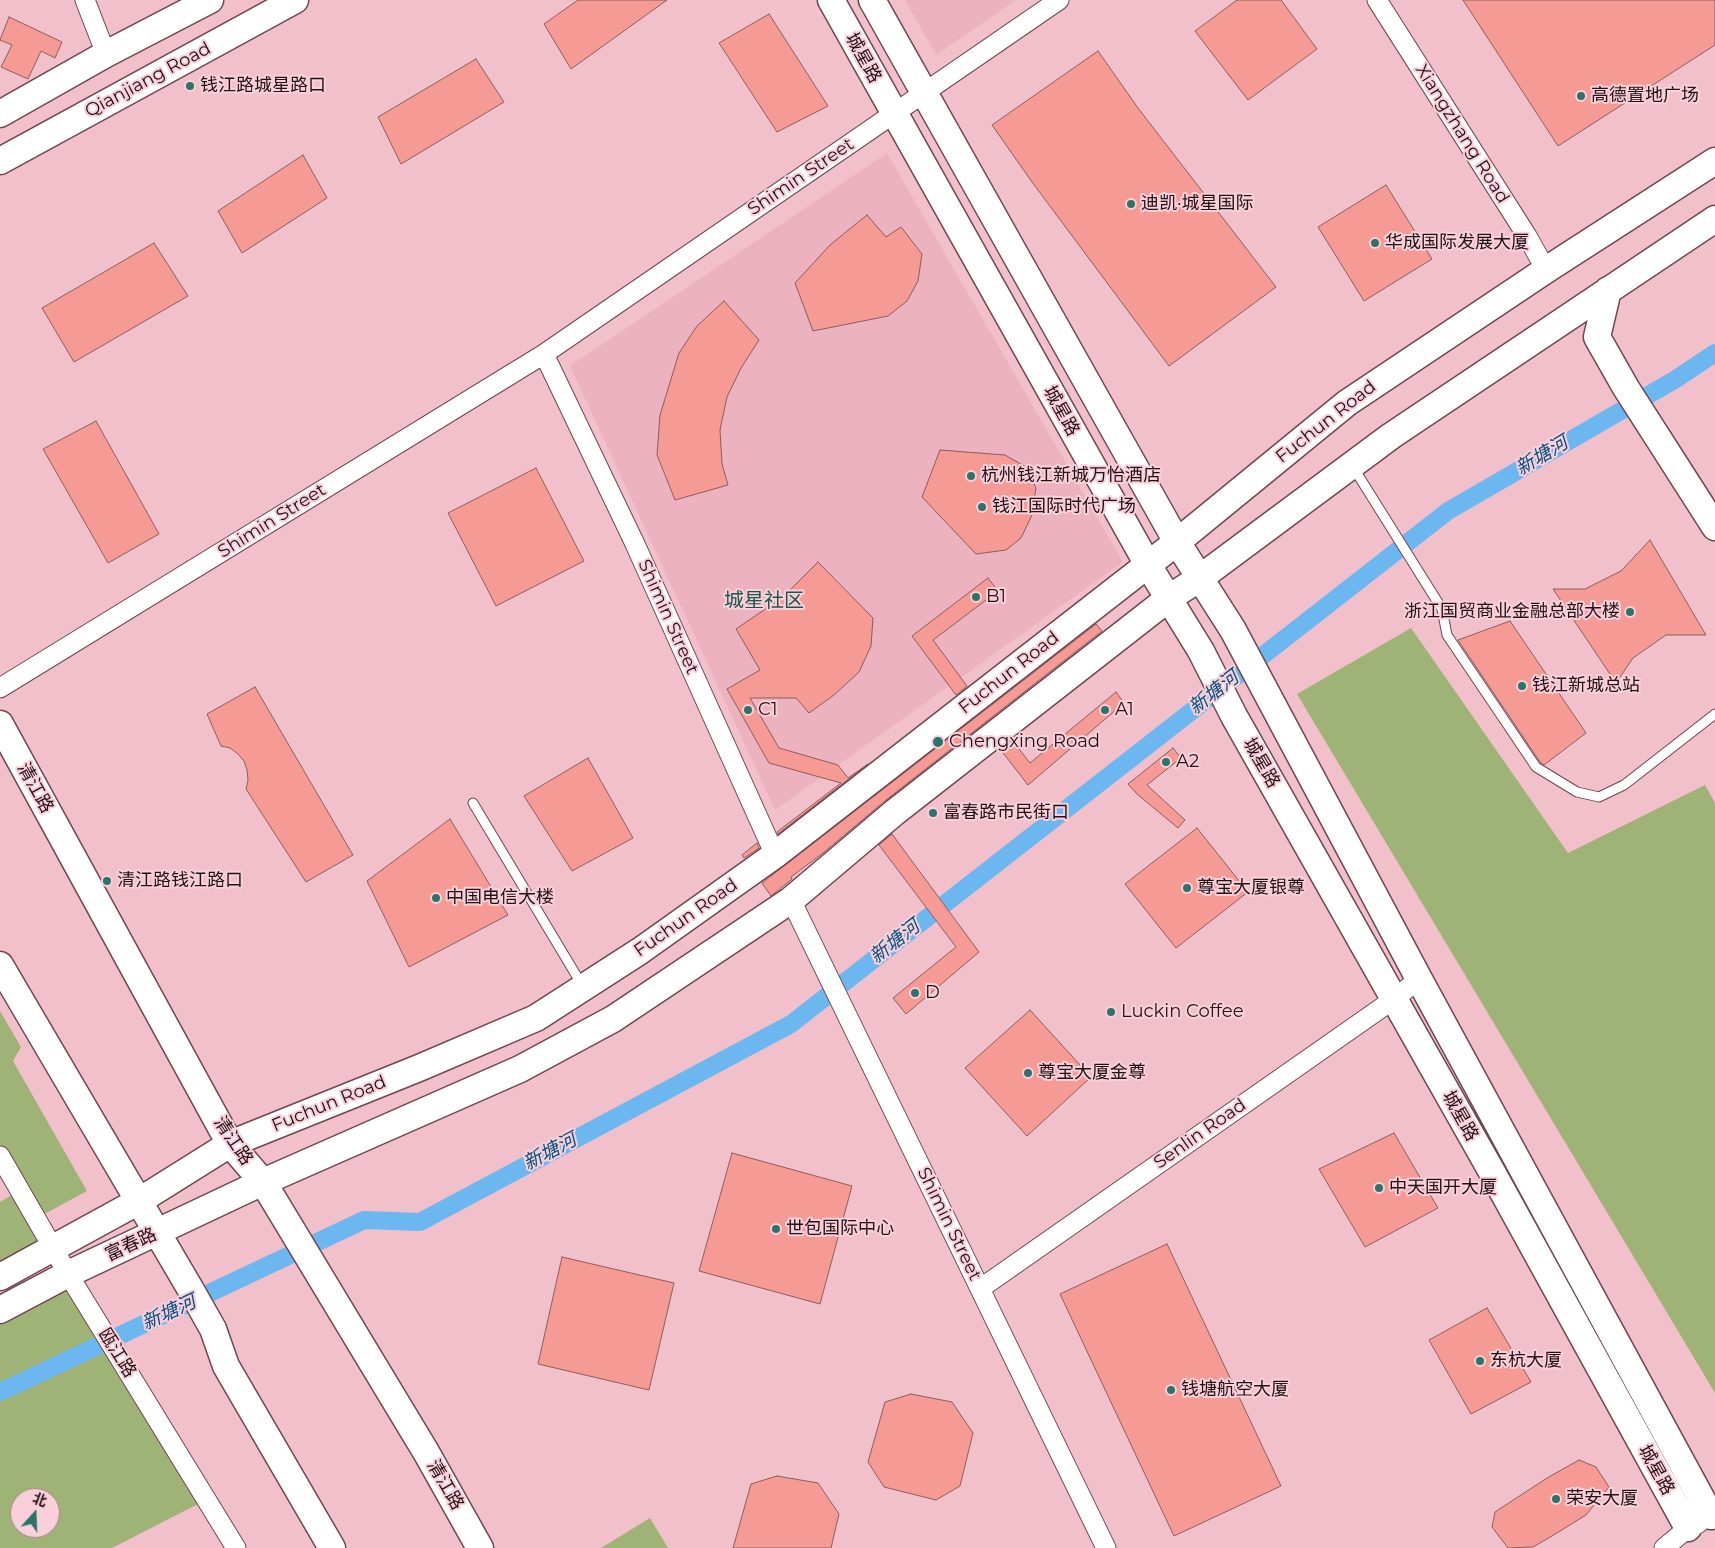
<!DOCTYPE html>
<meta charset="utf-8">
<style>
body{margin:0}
#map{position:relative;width:1715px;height:1548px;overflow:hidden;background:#f2c0cb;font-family:Montserrat,"Noto Sans SC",sans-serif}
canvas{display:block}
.north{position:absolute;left:10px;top:1488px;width:50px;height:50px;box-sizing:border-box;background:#f9d0d9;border:1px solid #a3848b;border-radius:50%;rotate:20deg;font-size:14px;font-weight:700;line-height:20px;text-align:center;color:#221115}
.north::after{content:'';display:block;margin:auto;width:18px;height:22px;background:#2c7369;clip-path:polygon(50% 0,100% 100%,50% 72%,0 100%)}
</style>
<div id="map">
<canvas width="1715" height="1548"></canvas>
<div class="north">北</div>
</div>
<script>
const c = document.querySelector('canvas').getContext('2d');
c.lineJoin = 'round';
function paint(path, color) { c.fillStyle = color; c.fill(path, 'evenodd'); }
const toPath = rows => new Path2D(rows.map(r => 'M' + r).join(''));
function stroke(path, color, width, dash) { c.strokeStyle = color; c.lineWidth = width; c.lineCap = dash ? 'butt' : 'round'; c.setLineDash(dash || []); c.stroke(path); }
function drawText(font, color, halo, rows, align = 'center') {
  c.font = font + ' Montserrat,"Noto Sans SC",sans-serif'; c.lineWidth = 4; c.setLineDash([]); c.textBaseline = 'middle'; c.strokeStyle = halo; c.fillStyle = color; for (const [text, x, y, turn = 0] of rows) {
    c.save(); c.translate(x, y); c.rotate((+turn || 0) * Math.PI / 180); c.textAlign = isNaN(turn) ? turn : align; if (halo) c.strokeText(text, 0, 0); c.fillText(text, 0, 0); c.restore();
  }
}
const built = toPath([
 [905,0,1016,0,936,55],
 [887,153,1123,562,775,810,570,366]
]);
const green = toPath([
 [1411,628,1568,853,1705,785,1715,803,1715,1393,1297,694],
 [0,1011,21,1047,13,1061,87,1191,37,1218,47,1235,0,1277,0,1202,20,1190,0,1156],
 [67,1286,200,1503,112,1548,0,1548,0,1321],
 [20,1498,50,1498,50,1528,20,1528],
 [650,1518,668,1548,601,1548]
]);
const canal = toPath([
 [0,1392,364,1220,420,1222,791,1024,1448,511,1676,379,1715,353]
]);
const building = toPath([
 [578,0,667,0,571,69,544,24,578,0],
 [1237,0,1281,0,1317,49,1248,100,1195,31,1237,0],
 [1463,0,1715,0,1715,45,1558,146,1463,0],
 [769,14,828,106,777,132,719,43,769,14],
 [9,17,62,42,55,58,41,51,28,79,1,67,12,45,0,40,9,17],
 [1098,51,1138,108,1276,287,1169,366,1032,182,992,125,1098,51],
 [476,59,504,102,401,164,378,117,476,59],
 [303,155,327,198,242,253,218,211,303,155],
 [1386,185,1432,259,1364,301,1318,227,1386,185],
 [867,215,886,237,901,227,922,254,918,281,907,301,888,316,813,331,795,283,830,245,867,215],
 [154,243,188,296,74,362,42,308,154,243],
 [724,301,759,340,741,368,727,397,720,430,722,464,728,485,675,500,657,455,660,415,679,353,697,326,724,301],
 [96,421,159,534,108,563,43,449,96,421],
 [940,450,1005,455,1026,467,1036,488,1031,517,1021,538,1006,550,976,554,922,497,940,450],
 [536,468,584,561,496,606,448,513,536,468],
 [1650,540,1706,635,1666,635,1633,658,1616,683,1553,589,1585,589,1621,571,1650,540],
 [818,562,873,618,871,646,859,672,834,695,809,713,796,698,750,698,779,748,838,765,848,778,868,764,778,834,777,832,841,783,769,763,727,689,760,670,736,629,783,597,818,562],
 [988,578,998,591,933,640,967,686,956,695,912,636,988,578],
 [1510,621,1586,733,1544,765,1540,762,1458,640,1510,621],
 [1096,624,1102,631,886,800,823,853,791,877,792,879,771,896,762,883,1096,624],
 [255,687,353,855,306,882,246,789,248,780,247,770,244,761,238,754,230,748,221,746,207,714,255,687],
 [1116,692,1124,703,1028,785,1000,749,1012,740,1030,763,1116,692],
 [1173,748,1181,758,1147,785,1185,820,1178,828,1137,794,1128,784,1173,748],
 [588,758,633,838,572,871,524,796,588,758],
 [450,819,508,915,409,967,367,881,450,819],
 [1197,828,1248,892,1176,948,1125,884,1197,828],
 [892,834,979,952,906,1014,893,998,956,947,879,845,892,834],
 [757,843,759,848,744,858,742,855,757,843],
 [1030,1010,1091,1077,1027,1136,965,1068,1030,1010],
 [1394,1133,1438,1208,1365,1247,1319,1169,1394,1133],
 [732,1153,852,1186,820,1304,699,1271,732,1153],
 [1167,1244,1281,1486,1174,1536,1060,1294,1167,1244],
 [562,1257,674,1283,649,1390,538,1364,562,1257],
 [1487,1308,1531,1382,1471,1414,1429,1340,1487,1308],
 [911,1394,952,1402,973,1433,960,1486,936,1500,884,1487,868,1462,885,1402,911,1394],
 [1579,1460,1596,1467,1609,1487,1586,1515,1552,1536,1533,1547,1508,1548,1492,1527,1495,1512,1547,1478,1579,1460],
 [777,1476,818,1483,839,1514,831,1548,733,1548,751,1484,777,1476]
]);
const lane = toPath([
 [1353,467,1442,609,1447,635,1536,767,1577,792,1599,797,1624,785,1715,714],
 [473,803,582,985]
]);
const street = toPath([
 [85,0,106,54],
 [1377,0,1527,236,1546,270],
 [544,354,635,544,775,855],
 [0,688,544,354,1059,0],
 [791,900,1106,1548],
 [0,1156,68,1274,236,1548],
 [981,1288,1394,999,1419,979],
 [1664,1548,1688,1528,1699,1523]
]);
const secondary = toPath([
 [831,0,1148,565,1201,651,1234,716,1492,1172,1688,1528],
 [872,0,1177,542,1233,630,1419,979,1711,1516],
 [0,114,106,54,210,0],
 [0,161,295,0],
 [1608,290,1597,337,1626,388,1715,527],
 [0,724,230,1144,263,1182,426,1452,480,1548],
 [0,965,191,1290,213,1329,226,1366,332,1548],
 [0,1277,139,1201,230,1144,419,1068,536,1018,640,951,775,855,1177,542,1347,403,1546,270,1715,161],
 [0,1310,68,1274,263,1182,520,1069,613,1019,791,900,895,812,1169,598,1200,578,1391,436,1715,219]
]);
const markers = [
 [190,86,5,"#2c7369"],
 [1581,96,5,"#2c7369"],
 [1131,204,5,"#2c7369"],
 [1375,243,5,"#2c7369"],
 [971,476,5,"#2c7369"],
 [982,507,5,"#2c7369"],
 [976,597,5,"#2c7369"],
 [1630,612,5,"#2c7369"],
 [1522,686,5,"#2c7369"],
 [748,710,5,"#2c7369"],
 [1105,710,5,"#2c7369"],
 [938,742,6,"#2c7369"],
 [1166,762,5,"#2c7369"],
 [933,813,5,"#2c7369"],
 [107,881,5,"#2c7369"],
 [1187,888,5,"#2c7369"],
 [436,898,5,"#2c7369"],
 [915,993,5,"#2c7369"],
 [1111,1012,5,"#2c7369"],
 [1028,1073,5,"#2c7369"],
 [1379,1188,5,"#2c7369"],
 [776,1229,5,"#2c7369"],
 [1480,1361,5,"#2c7369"],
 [1171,1390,5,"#2c7369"],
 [1556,1499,5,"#2c7369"]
];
const streetNames = [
 ["城星路",863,58,61],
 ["Qianjiang Road",148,80,-28],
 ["Xiangzhang Road",1462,134,58],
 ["Shimin Street",801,177,-34],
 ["城星路",1061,411,61],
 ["Fuchun Road",1326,422,-38],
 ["Shimin Street",272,521,-32],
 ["Shimin Street",668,617,66],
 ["Fuchun Road",1009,673,-38],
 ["城星路",1261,763,60],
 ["清江路",35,788,61],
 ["Fuchun Road",686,918,-35],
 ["Fuchun Road",329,1104,-22],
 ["城星路",1460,1116,61],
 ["Senlin Road",1200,1134,-35],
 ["清江路",233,1141,56],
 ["Shimin Street",949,1224,64],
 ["富春路",131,1245,-25],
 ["瓯江路",117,1353,58],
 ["城星路",1656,1470,61],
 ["清江路",445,1485,60]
];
const poiNames = [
 ["钱江路城星路口",200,86],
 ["高德置地广场",1591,96],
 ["迪凯·城星国际",1141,204],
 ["华成国际发展大厦",1385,243],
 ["杭州钱江新城万怡酒店",981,476],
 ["钱江国际时代广场",992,507],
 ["B1",986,597],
 ["浙江国贸商业金融总部大楼",1620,612,"right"],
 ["钱江新城总站",1532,686],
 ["C1",758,710],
 ["A1",1115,710],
 ["Chengxing Road",949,742],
 ["A2",1176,762],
 ["富春路市民街口",943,813],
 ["清江路钱江路口",117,881],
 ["尊宝大厦银尊",1197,888],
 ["中国电信大楼",446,898],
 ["D",925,993],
 ["Luckin Coffee",1121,1012],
 ["尊宝大厦金尊",1038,1073],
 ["中天国开大厦",1389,1188],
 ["世包国际中心",786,1229],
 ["东杭大厦",1490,1361],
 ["钱塘航空大厦",1181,1390],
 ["荣安大厦",1566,1499]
];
const waterNames = [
 ["新塘河",1542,456,-31],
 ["新塘河",1214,693,-38],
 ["新塘河",895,942,-38],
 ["新塘河",550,1152,-28],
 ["新塘河",169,1313,-25]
];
const quarterNames = [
 ["城星社区",764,601]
];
paint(built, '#ecb2bf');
paint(green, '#a0b377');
stroke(canal, '#6db7f0', 18);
paint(building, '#f59a95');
stroke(building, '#8b5e5c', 1);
stroke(lane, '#704650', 11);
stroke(street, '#704650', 21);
stroke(secondary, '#704650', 29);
stroke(lane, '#fff', 9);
stroke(street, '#fff', 19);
stroke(secondary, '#fff', 26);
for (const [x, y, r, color] of markers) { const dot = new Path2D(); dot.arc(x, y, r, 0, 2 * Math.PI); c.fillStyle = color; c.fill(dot); stroke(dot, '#f9d0d9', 2); }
drawText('18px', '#221115', '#f9d0d9', streetNames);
drawText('18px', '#221115', '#f9d0d9', poiNames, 'left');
drawText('italic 19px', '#00517f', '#f9d0d9', waterNames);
drawText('20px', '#1c554d', '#f9d0d9', quarterNames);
</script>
